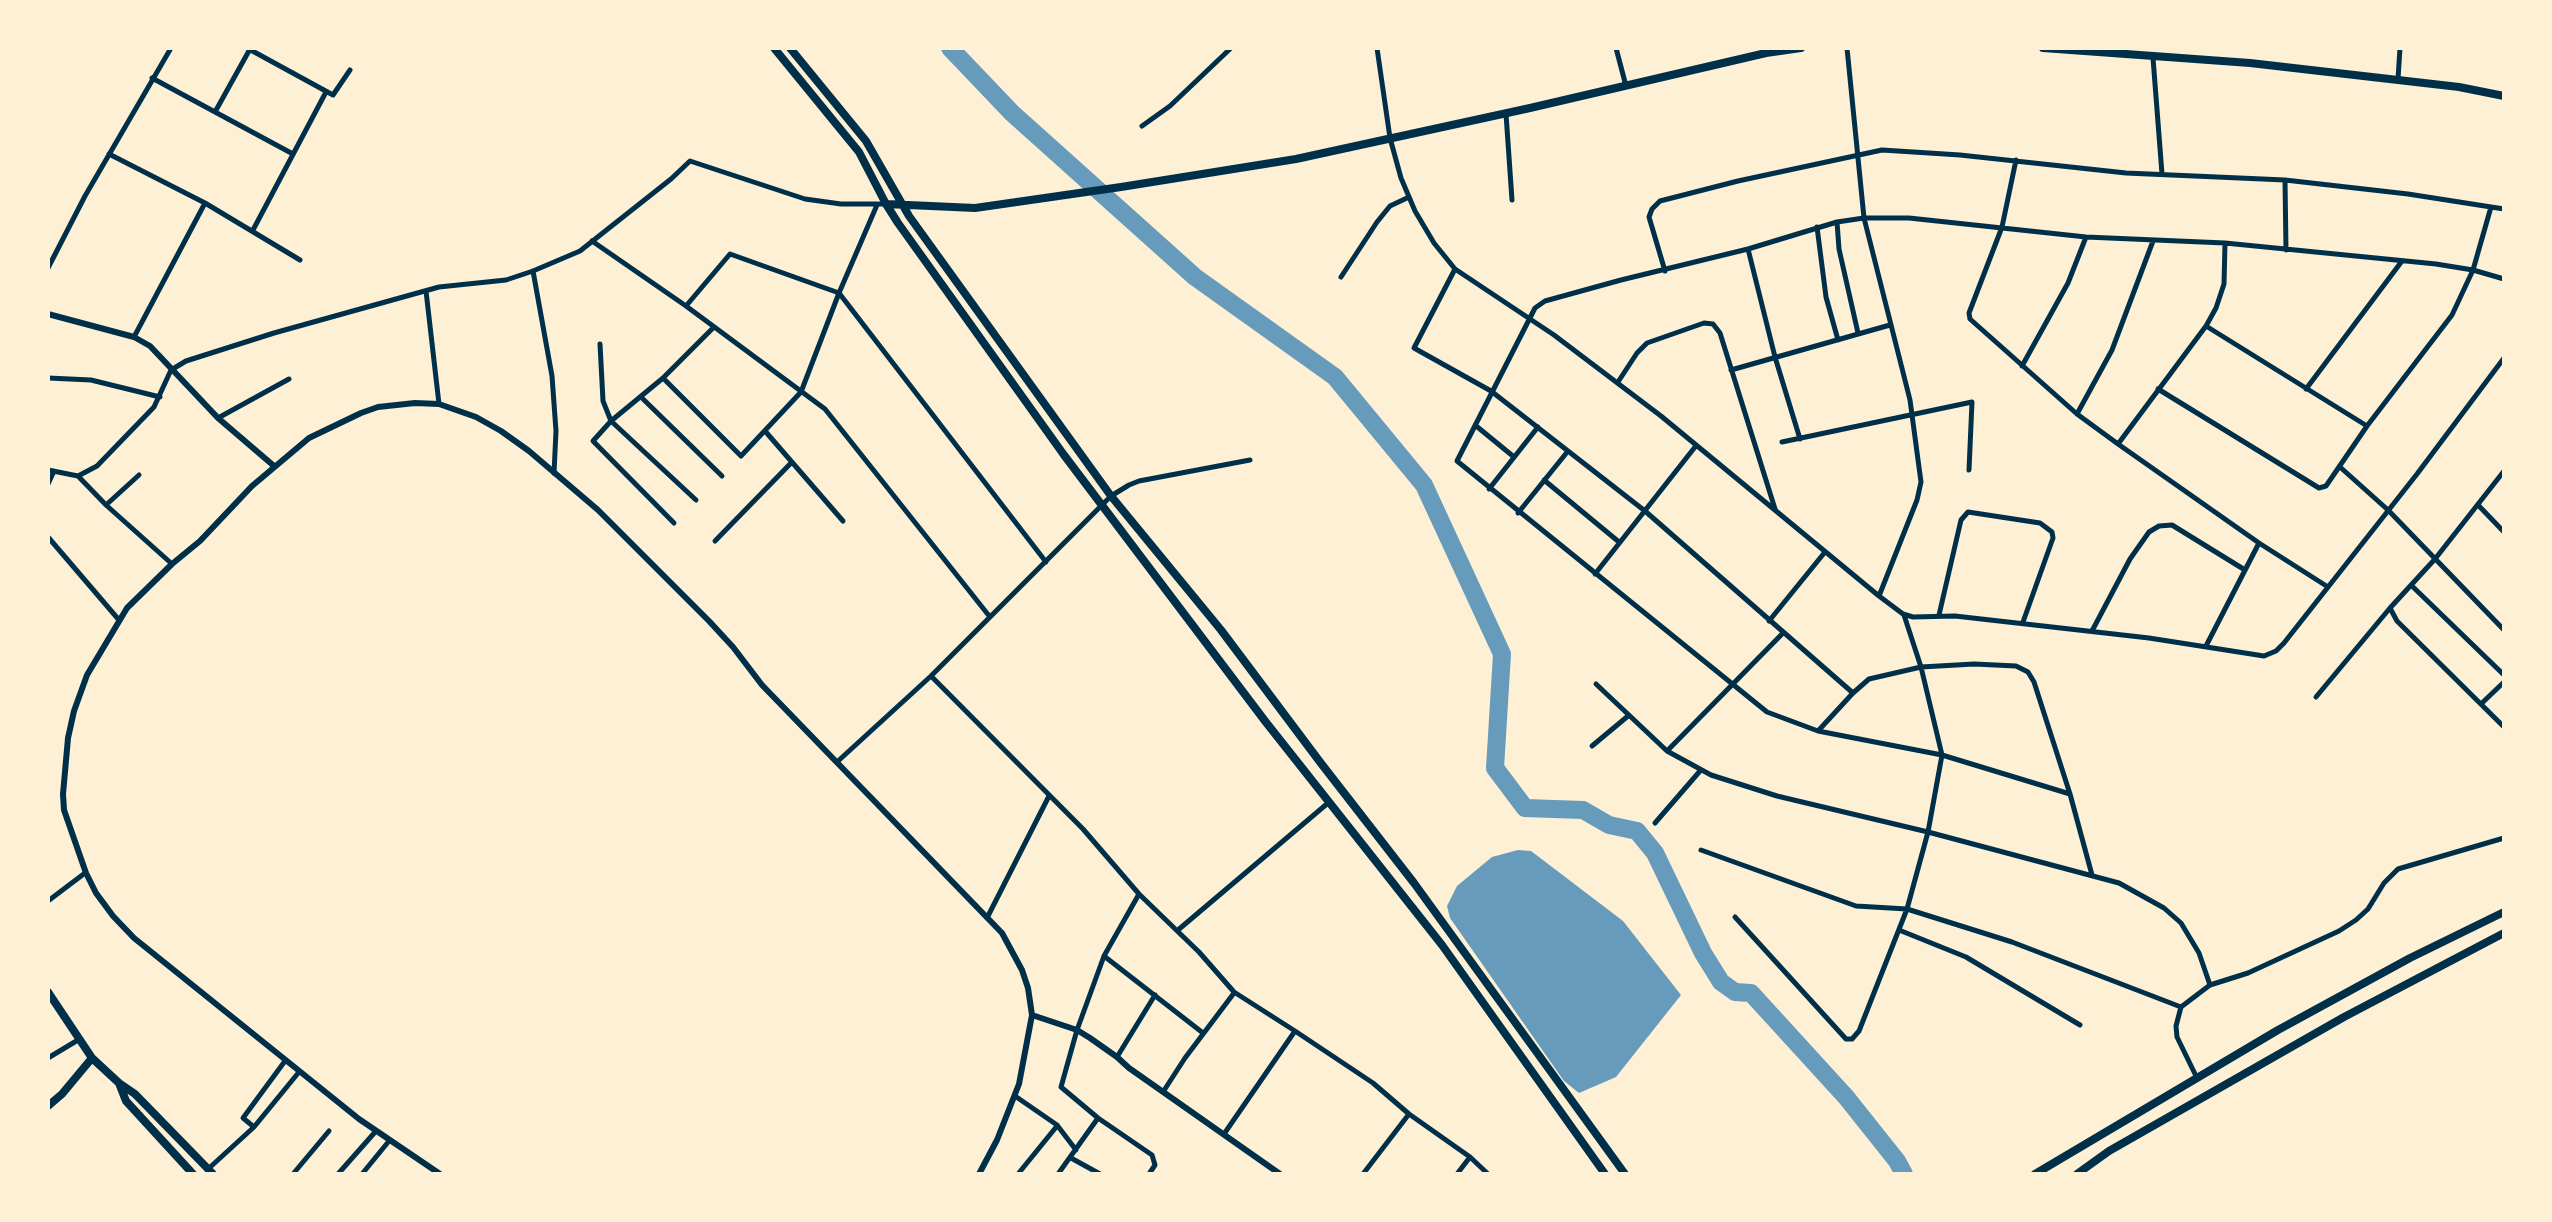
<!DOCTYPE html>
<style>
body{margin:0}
#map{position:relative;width:2552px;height:1222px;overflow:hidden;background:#fdf0d5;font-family:"Playfair Display",serif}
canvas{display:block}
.frame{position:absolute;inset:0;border:50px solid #fdf0d5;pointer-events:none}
</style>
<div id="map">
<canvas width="2552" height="1222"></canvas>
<div class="frame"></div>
</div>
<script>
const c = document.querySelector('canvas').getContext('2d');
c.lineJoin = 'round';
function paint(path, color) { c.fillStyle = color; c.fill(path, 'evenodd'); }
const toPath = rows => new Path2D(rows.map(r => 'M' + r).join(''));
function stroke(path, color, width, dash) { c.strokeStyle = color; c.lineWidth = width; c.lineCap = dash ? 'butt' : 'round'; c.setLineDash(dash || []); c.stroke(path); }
const water = toPath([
 [1518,850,1531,851,1623,921,1681,995,1616,1077,1579,1093,1564,1081,1450,918,1447,906,1457,886,1492,857]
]);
const river = toPath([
 [950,48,1012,113,1195,277,1335,377,1424,485,1502,654,1495,768,1525,808,1583,810,1609,825,1637,831,1655,853,1703,953,1721,982,1735,992,1751,993,1846,1097,1897,1161,1904,1174]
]);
const minor = toPath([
 [247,48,333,95,350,70],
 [1377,48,1390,138,1401,178,1415,211,1434,243,1455,269,1554,335,1661,416,1879,596,1903,614,1913,617,1955,616,2149,638,2264,656,2276,651,2284,643,2417,474,2504,358],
 [1616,48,1626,86],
 [1847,48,1864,218,1910,400,1921,482,1917,500,1879,596],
 [2153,58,2162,174],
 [152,78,293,154],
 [2398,79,2400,48],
 [215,112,250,49],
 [1506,114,1512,200],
 [1142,126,1170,106,1231,48],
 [109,154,205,203,300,260],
 [2016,160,2002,227,1969,313,1970,319,2077,414,2118,444,2206,326,2216,308,2224,284,2225,243],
 [2285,180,2286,250],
 [877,205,839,293,1046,562],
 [1837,222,1839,249,1858,333],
 [1817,227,1826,297,1838,340],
 [253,230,326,92],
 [592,241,686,306,825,409,990,617,1111,496,1129,485,1139,481,1250,460],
 [1748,249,1775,357,1800,439],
 [48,268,85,196,171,48],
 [1455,269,1414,348,1491,391,1645,511,1853,693],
 [533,271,552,376,556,431,554,473],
 [1665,271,1649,217,1652,209,1660,201,1738,181,1882,150,1960,155,2126,173,2285,180,2408,194,2504,209],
 [1341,277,1377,222,1390,206,1409,197],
 [426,291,439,404],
 [2206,326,2367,426,2452,315,2473,270,2491,207],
 [134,337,205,203],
 [600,344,603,401,611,421,696,500],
 [2022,366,2068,283,2086,237],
 [1731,370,1890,325],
 [48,378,91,380,160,397],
 [663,378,741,456,801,392,839,293,730,254,686,306],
 [1618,382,1637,353,1647,343,1704,323,1713,324,1720,333,1775,509],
 [2158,389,2319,488,2326,486,2367,426],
 [2306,389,2402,261],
 [642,398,722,476],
 [2077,414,2112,350,2153,241],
 [218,418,289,379],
 [1475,425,1514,457],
 [765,431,843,521],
 [1782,442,1972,402,1969,470],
 [2118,444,2259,543,2328,587],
 [2340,467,2388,510,2504,630],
 [48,470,78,476,97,466,154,407,171,370,186,361,274,333,439,287,506,280,533,271,580,251,671,179,690,161,805,199,841,204,885,204],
 [2504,471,2435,559,2390,608,2397,621,2504,727],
 [78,476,106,505,172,564],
 [1544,480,1619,542],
 [48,484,54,471],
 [1489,489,1538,427],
 [106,505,139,475],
 [2479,506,2504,532],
 [1518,513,1568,451],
 [674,523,593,441,611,421,663,378,713,328],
 [48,537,119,620],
 [715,541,792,462],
 [1595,574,1695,447],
 [2412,586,2504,675],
 [1939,615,1961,520,1968,512,2040,523,2052,532,2053,538,2023,622],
 [990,617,931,676,1083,829,1139,894,1104,956,1077,1030,1061,1087,1098,1118,1152,1155,1155,1165,1149,1174],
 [1769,621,1825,552],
 [2092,631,2130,559,2149,532,2159,526,2172,525,2245,570],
 [2206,646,2259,543],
 [1596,684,1667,751,1711,775,1777,796,1928,832,2119,883,2164,908,2181,923,2199,953,2210,985],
 [2316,697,2390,608],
 [2482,703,2504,682],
 [1818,731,1853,693,1869,679,1921,667,1974,664,2016,666,2028,672,2034,682,2070,794,2092,875],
 [1592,746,1628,716],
 [1667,751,1783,633],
 [837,762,931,676],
 [2070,794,1942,755,1818,731,1767,712,1457,461,1535,308,1545,301,1621,280,1748,249,1837,222,1864,218,1909,218,2086,237,2225,243,2436,264,2473,270,2504,279],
 [1655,823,1700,771],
 [1701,850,1856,906,1907,909,2012,942,2181,1007],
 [1139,894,1199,952,1234,992,1295,1031],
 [48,901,85,873],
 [1735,917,1846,1039,1852,1039,1859,1031,1907,909,1928,832,1942,755,1921,667,1904,615],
 [987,918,1049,796],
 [1178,930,1328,803],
 [1899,930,1966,957,2080,1025],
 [1104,956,1203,1033],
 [1117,1057,1155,995],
 [48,1058,78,1040],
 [2197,1078,2177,1037,2176,1026,2181,1007,2210,985,2248,973,2339,931,2356,920,2368,909,2384,883,2398,869,2504,838],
 [1163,1092,1185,1058,1234,993],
 [1015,1096,1057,1125,1076,1150],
 [254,1127,243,1118,285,1061],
 [1224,1134,1295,1031,1373,1083,1409,1114,1470,1157,1488,1174],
 [1071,1158,1100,1174],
 [207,1170,254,1127,299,1072],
 [293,1174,329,1131],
 [338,1174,376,1131],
 [362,1174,389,1141],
 [1018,1174,1057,1126],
 [1058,1174,1098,1118],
 [1363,1174,1409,1114],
 [1457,1174,1470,1157]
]);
const tertiary = toPath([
 [48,314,134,337,150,346,218,418,274,466],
 [1032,1015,1077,1030,1090,1038,1117,1057,1129,1068,1280,1174],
 [440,1174,359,1119,134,938,113,916,96,893,86,873,64,810,63,794,68,738,74,711,87,675,127,608,172,564,200,541,252,486,309,438,361,413,378,407,415,403,439,404,476,417,501,431,529,451,598,510,709,621,733,647,762,685,1002,933,1022,970,1028,988,1032,1015,1019,1084,997,1140,979,1174]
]);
const secondary = toPath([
 [774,48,859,152,886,204,898,223,1064,455,1265,721,1442,945,1605,1174],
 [790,48,866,141,909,216,1111,496,1221,630,1320,762,1414,883,1625,1174],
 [2043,48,2250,63,2459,87,2504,96],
 [886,204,975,208,1121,187,1296,159,1530,108,1766,53,1801,48],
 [48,992,92,1058,119,1083,135,1094,213,1174],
 [119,1083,126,1101,193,1174],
 [48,1106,62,1094,92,1058]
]);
const primary = toPath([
 [2035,1174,2278,1030,2410,958,2504,912],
 [2077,1174,2109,1151,2344,1017,2504,933]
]);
paint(water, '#669bbc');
stroke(river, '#669bbc', 18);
stroke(minor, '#003049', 5);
stroke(tertiary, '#003049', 6);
stroke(secondary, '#003049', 8);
stroke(primary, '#003049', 8);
</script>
